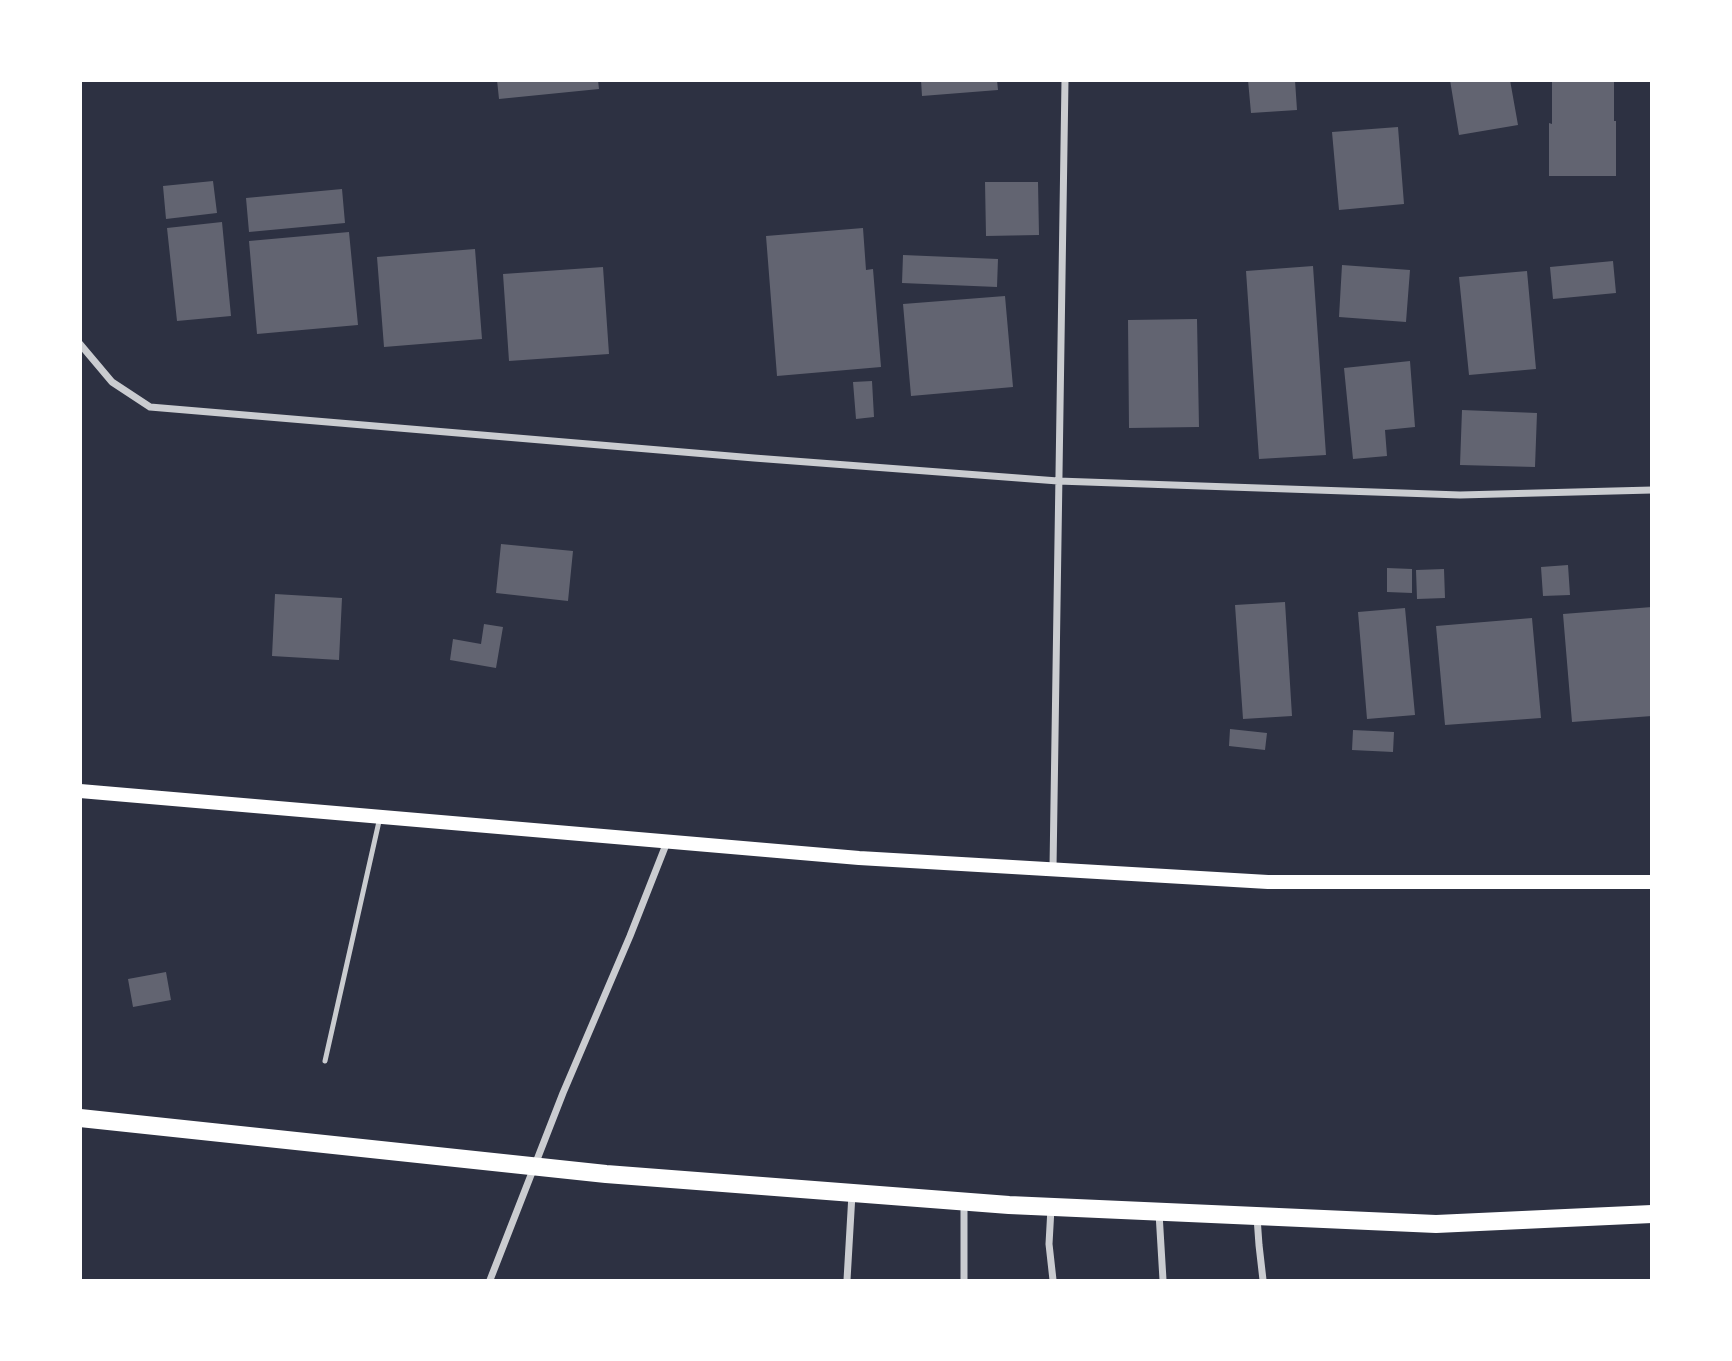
<!DOCTYPE html>
<style>
body{margin:0}
#map{position:relative;width:1732px;height:1361px;overflow:hidden;background:#2d3142;font-family:"Libre Baskerville",serif}
canvas{display:block}
.frame{position:absolute;inset:0;border:82px solid #fff;pointer-events:none}
</style>
<div id="map">
<canvas width="1732" height="1361"></canvas>
<div class="frame"></div>
</div>
<script>
const c = document.querySelector('canvas').getContext('2d');
c.lineJoin = 'round';
function paint(path, color) { c.fillStyle = color; c.fill(path, 'evenodd'); }
const toPath = rows => new Path2D(rows.map(r => 'M' + r).join(''));
function stroke(path, color, width, dash) { c.strokeStyle = color; c.lineWidth = width; c.lineCap = dash ? 'butt' : 'round'; c.setLineDash(dash || []); c.stroke(path); }
const building = toPath([
 [497,80,598,80,599,89,499,99],
 [921,80,997,80,998,90,922,96],
 [1248,80,1295,80,1297,110,1251,113],
 [1450,80,1510,80,1518,125,1459,135],
 [1552,80,1614,80,1614,121,1616,121,1616,176,1549,176,1549,123,1552,124],
 [1398,127,1404,204,1339,210,1332,132],
 [213,181,217,213,166,219,163,186],
 [985,182,1038,182,1039,235,986,236],
 [342,189,345,223,249,232,246,198],
 [222,222,231,316,177,321,167,228],
 [863,228,866,270,873,269,881,367,777,376,766,236],
 [349,232,358,325,257,334,249,241],
 [475,249,482,339,384,347,377,257],
 [903,255,998,259,997,287,902,283],
 [1613,261,1616,293,1553,299,1550,267],
 [1342,265,1410,270,1406,322,1339,317],
 [1313,266,1326,455,1259,459,1246,271],
 [603,267,609,354,509,361,503,274],
 [1527,271,1536,369,1469,375,1459,277],
 [1005,296,1013,387,911,396,903,304],
 [1197,319,1199,427,1129,428,1128,320],
 [1410,361,1415,427,1385,430,1387,456,1353,459,1344,368],
 [872,381,874,417,856,419,853,382],
 [1462,410,1537,413,1535,467,1460,465],
 [501,544,573,551,568,601,496,593],
 [1568,565,1570,595,1543,596,1541,567],
 [1387,568,1412,569,1412,593,1387,592],
 [1444,569,1445,598,1417,599,1416,570],
 [275,594,342,598,339,660,272,656],
 [1285,602,1292,716,1243,719,1235,605],
 [1652,607,1652,716,1572,722,1563,614],
 [1405,608,1415,715,1367,719,1358,612],
 [1532,618,1541,718,1445,725,1436,626],
 [484,624,503,627,496,668,450,660,453,639,481,644],
 [1230,729,1267,733,1265,750,1229,746],
 [1353,730,1394,732,1393,752,1352,750],
 [166,972,171,1000,133,1007,128,979]
]);
const service = toPath([
 [325,1061,380,817]
]);
const minor = toPath([
 [80,344,112,382,150,407,754,458,1058,481,1460,495,1652,490],
 [1053,868,1065,80],
 [1051,1208,1049,1244,1053,1280],
 [1159,1213,1163,1280],
 [1257,1217,1259,1245,1263,1280],
 [490,1280,563,1093,630,936,667,842],
 [847,1280,852,1194],
 [964,1280,964,1202]
]);
const secondary = toPath([
 [80,791,859,858,1268,882,1652,882]
]);
const primary = toPath([
 [80,1118,606,1174,1009,1205,1436,1224,1652,1214]
]);
paint(building, '#626471');
stroke(service, '#caccd0', 5);
stroke(minor, '#caccd0', 7);
stroke(secondary, '#fff', 14);
stroke(primary, '#fff', 18);
</script>
